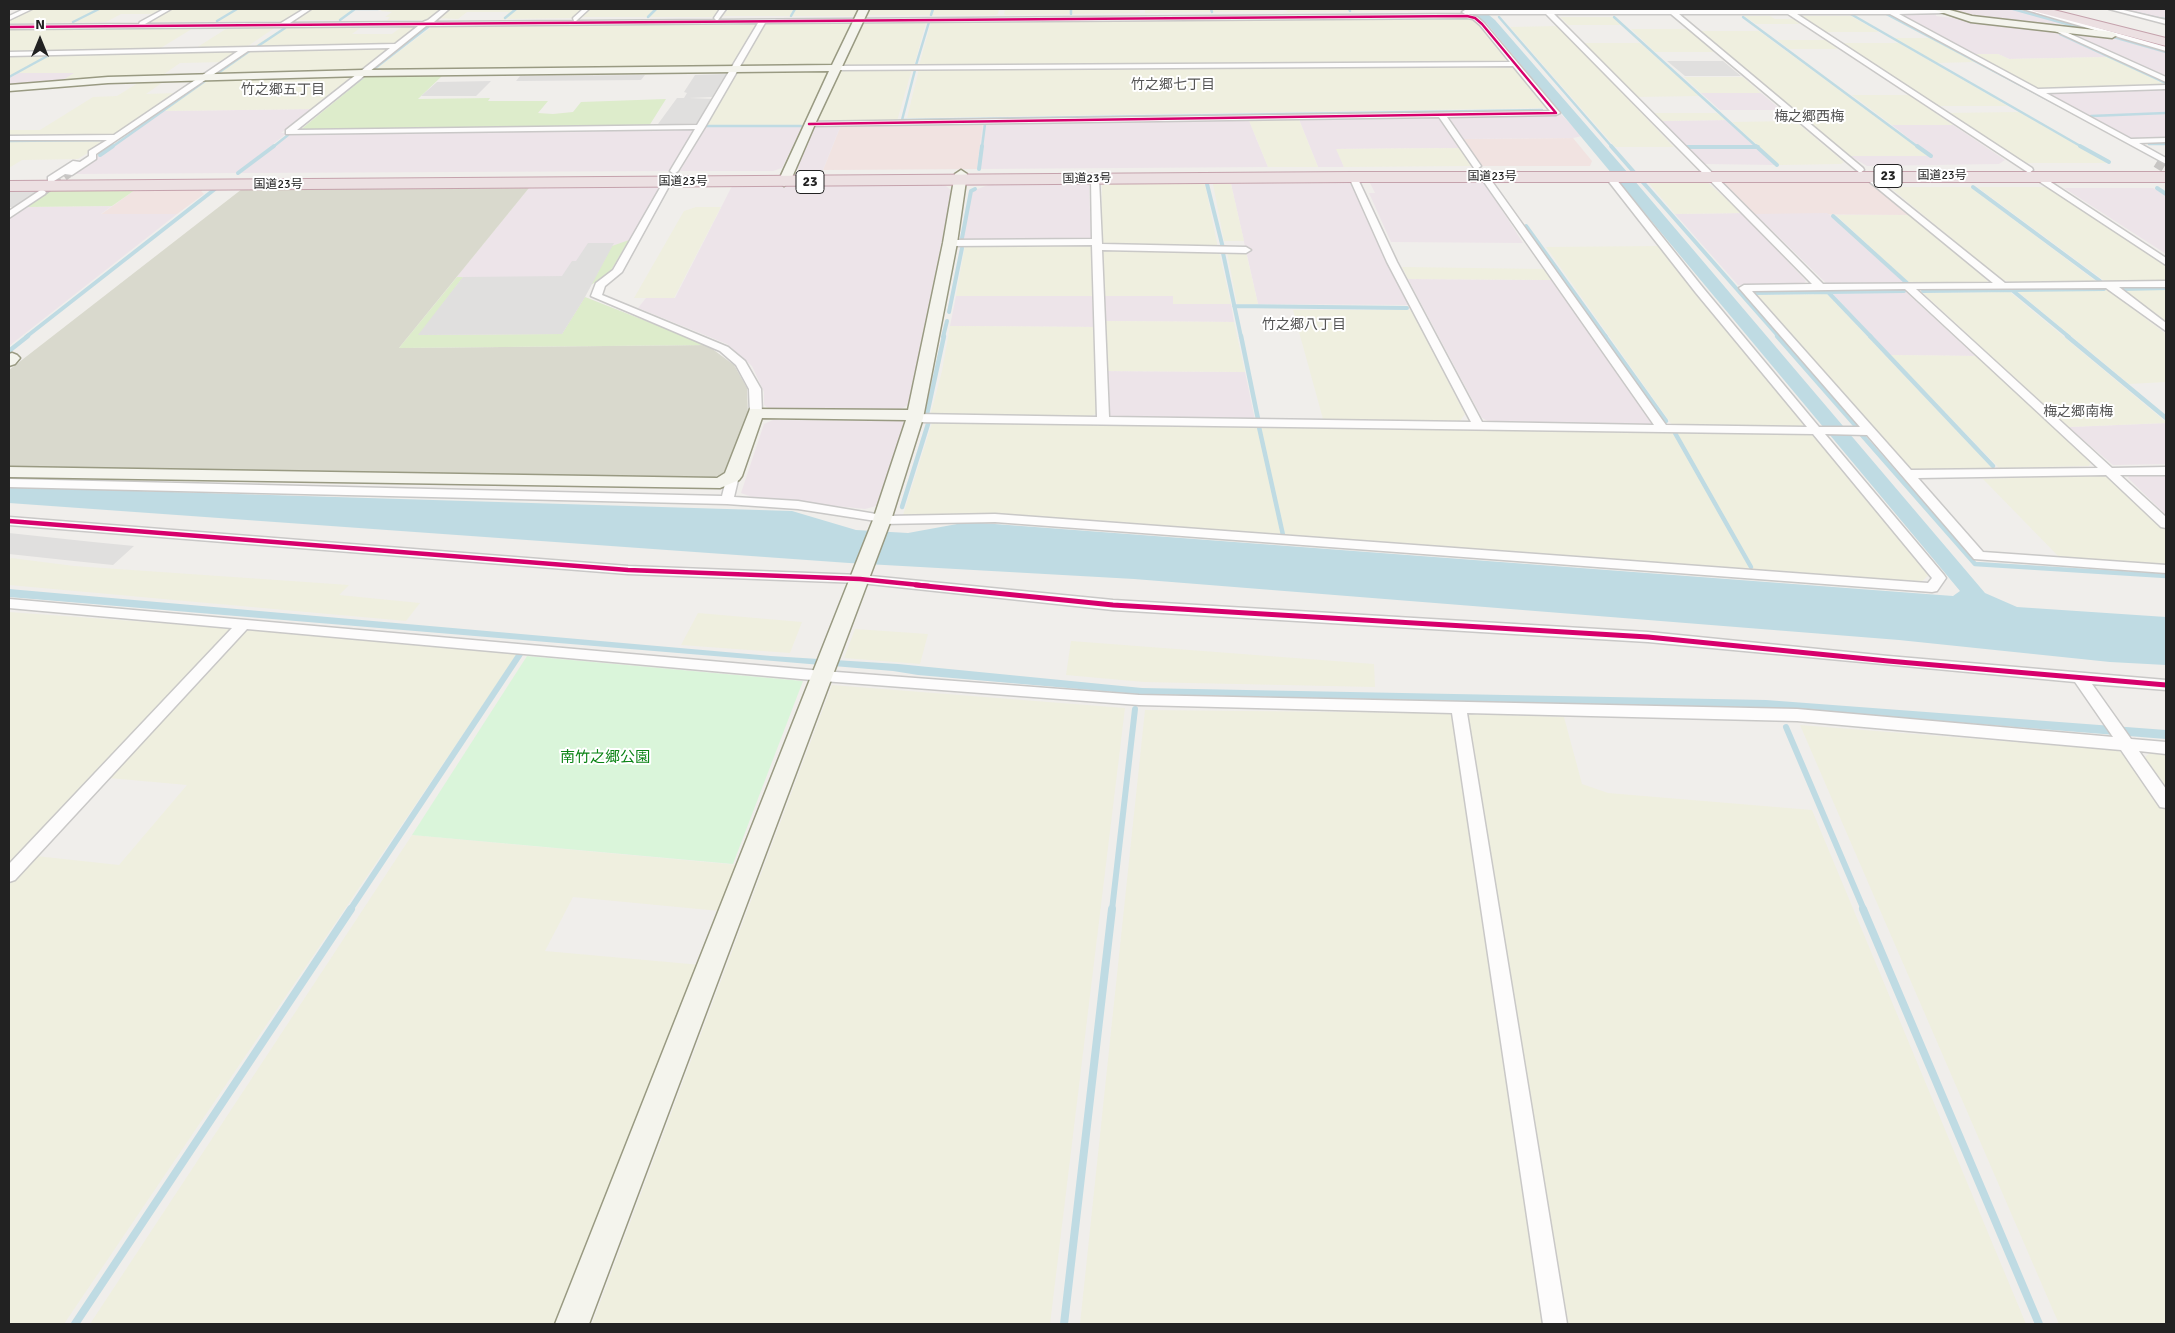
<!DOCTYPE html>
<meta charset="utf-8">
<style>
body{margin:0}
#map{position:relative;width:2175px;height:1333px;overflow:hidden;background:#f0eeeb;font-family:Signika,sans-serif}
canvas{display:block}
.frame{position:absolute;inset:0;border:10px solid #222;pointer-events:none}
.north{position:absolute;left:15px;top:15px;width:50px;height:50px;-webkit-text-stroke:4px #fff;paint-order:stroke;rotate:0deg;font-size:14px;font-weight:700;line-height:20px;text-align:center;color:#222}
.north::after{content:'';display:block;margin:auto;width:18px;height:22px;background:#222;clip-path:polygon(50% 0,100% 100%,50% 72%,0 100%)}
</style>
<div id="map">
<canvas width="2175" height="1333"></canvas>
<div class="frame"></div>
<div class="north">N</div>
</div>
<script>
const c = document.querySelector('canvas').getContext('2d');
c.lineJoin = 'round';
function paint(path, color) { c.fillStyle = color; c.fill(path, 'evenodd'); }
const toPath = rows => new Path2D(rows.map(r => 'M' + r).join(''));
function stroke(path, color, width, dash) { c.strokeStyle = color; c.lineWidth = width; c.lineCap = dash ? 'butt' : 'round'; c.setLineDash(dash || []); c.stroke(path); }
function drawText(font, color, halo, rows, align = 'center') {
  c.font = font + ' Signika,"Noto Sans JP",sans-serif'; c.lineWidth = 4; c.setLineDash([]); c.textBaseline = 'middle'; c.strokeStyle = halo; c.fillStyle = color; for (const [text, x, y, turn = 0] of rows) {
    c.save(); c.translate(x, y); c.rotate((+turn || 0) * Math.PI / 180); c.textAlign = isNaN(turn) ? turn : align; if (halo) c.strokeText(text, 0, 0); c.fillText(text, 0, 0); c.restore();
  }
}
const commercial = toPath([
 [983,122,977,169,823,170,841,125],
 [1573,138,1592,161,1590,166,1480,166,1463,139],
 [1866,180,1910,215,1755,214,1723,182],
 [204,189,201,191,204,194,177,214,100,215,135,190]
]);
const industrial = toPath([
 [1947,9,2011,9,2061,23,2058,25,1958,14],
 [2116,9,2166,9,2166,18,2153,18],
 [1896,13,1936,13,1936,16,2051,30,2109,57,2009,59,1998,54,1972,54],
 [2067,31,2107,36,2166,52,2166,77],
 [18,73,75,73,60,82,9,87,9,78],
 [2166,89,2166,137,2130,138,2047,94],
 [1701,93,1761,93,1781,110,1720,110],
 [312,109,281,133,287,133,237,173,72,174,161,111],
 [1561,114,1582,136,1573,138,1463,139,1448,121,1451,120,1448,116],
 [1437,115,1460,148,1337,149,1344,167,1318,167,1298,117],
 [1248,118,1268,167,977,169,983,122],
 [1726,120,1776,165,1704,164,1660,121],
 [841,125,823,170,802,171,797,168,815,126],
 [1892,125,1953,125,2005,160,1999,164,1867,166,1850,156,1931,156],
 [705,127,802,127,782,168,773,171,680,171],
 [696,129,671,171,241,173,290,134],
 [1484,182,1523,243,1391,242,1369,193,1375,193,1370,183],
 [1352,183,1410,305,1258,304,1231,184],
 [937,184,946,186,952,191,908,405,899,410,771,410,764,405,764,392,752,366,727,344,638,308,646,298,675,298,732,186],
 [991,184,1089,184,1091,239,1088,240,963,240,972,191],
 [661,187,610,272,591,285,585,297,707,345,399,348,529,188],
 [2064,188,2153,188,2166,195,2166,254],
 [112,206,101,214,177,214,9,346,9,219,25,207],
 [1742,213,1806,281,1803,284,1738,285,1675,214],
 [1827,213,1830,215,1905,283,1826,283,1755,214],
 [1408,279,1552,280,1653,425,1490,422,1482,418],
 [1906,292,1975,356,1890,355,1832,293],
 [956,296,1094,296,1095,327,950,326],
 [1104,296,1173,296,1174,304,1231,304,1234,322,1104,321],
 [1106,371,1245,372,1255,420,1109,418],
 [773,420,902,421,907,423,880,505,865,509,752,497,741,493,764,424],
 [2166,423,2166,464,2113,465,2068,427],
 [2130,475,2166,475,2166,515,2128,478]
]);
const construction = toPath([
 [529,188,399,348,707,345,734,365,747,388,748,416,728,470,715,477,9,467,9,370,242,189]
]);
const farmland = toPath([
 [32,9,164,9,154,14,121,14,106,22,9,23,9,19],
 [171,9,305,9,283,21,149,22],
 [312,9,442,9,426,20,387,20,390,17,385,17,392,12,381,11,382,9,357,9,341,20,296,20],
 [449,9,584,9,576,17,570,18,502,19,509,12,467,12,458,19,437,18],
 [590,9,721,9,713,17,581,17],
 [728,9,861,9,858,15,854,16,723,16],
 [869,9,999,9,998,14,995,15,866,15],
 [1005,9,1139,9,1140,13,1006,15,1004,14],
 [1145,9,1278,9,1279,11,1148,13,1145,13],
 [1283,9,1416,9,1417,10,1413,11,1288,12],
 [1744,16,1770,16,1775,19,1793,19,1800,24,1756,24],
 [1801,16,1851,16,1879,32,1825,32],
 [1613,17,1622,25,1568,25,1560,17],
 [1464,18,1474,19,1479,24,1507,62,919,66,931,22],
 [926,22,914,66,843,65,862,23],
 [851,23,853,24,833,64,825,66,740,67,764,24],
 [759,24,734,66,373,71,433,26],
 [404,25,419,26,395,45,254,46,287,26,363,26,352,34,392,34],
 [1558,26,1674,147,1615,147,1510,27],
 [195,27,159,49,9,52,9,28],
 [229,27,276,27,248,46,196,48],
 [1631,29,1689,29,1715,52,1655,52],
 [1700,31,1759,31,1929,156,1850,156],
 [1893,38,1930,38,1975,62,1936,63],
 [1777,40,1826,40,1838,49,1789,49],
 [1584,43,1640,43,1700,96,1636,97],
 [1841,43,1899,43,2008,106,1936,106],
 [390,48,391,49,363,70,215,75,214,74,249,50],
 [240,49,242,50,225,62,180,63,160,77,60,82,74,73,18,73,9,78,9,54],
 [1972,54,1998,54,2009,59,2109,57,2166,85,2042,89,2034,88],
 [1509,65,1513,67,1546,108,907,118,919,69],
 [845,69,912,69,897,121,816,121,840,71],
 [736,72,829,72,802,127,705,127],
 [356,77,314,109,161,111,204,81],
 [1684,77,1743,77,1761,93,1701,93],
 [163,82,146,94,177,93,117,134,9,136,9,130,40,130,93,97,117,96,138,83],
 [1852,95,1909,95,1953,125,1892,125],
 [2019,112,2108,163,2025,163,2010,156,1945,113],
 [1652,113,1717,113,1726,120,1660,121],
 [1298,117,1318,167,1268,167,1248,118],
 [1795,121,1844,162,1841,164,1779,165,1732,122],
 [9,140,103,140,107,141,78,159,22,160,9,168],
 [1460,148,1472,166,1344,167,1336,149],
 [1647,181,1706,181,1742,213,1675,214],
 [1102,184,1205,184,1218,248,1118,246,1101,244],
 [1213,184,1231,184,1244,241,1224,241],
 [1903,187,1970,187,2097,282,2013,283,2001,279,1893,190],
 [1977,187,2049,187,2166,266,2166,281,2106,282],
 [696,207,721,207,674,298,634,298,684,211],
 [1836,215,1910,215,1988,281,1985,284,1910,284],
 [965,245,1092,245,1094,296,956,296],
 [1660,246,1804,423,1802,427,1672,425,1546,247],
 [1105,249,1219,252,1231,304,1173,304,1173,296,1104,296,1101,252],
 [1227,252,1246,252,1258,304,1237,304],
 [1402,267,1544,269,1552,280,1408,279],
 [2108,290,2166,334,2166,382,2129,384,2017,291],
 [2124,290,2166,290,2166,322],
 [2010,292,2166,422,2166,423,2068,427,1923,293],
 [1827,294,1992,468,1912,469,1905,466,1753,295],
 [1293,310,1412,310,1465,414,1460,421,1323,419],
 [1104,321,1234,322,1245,372,1106,371],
 [950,326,1095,327,1097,413,1090,417,930,416,942,371],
 [1890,355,1977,356,2091,462,2089,466,1999,468],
 [932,423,1803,432,1813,435,1929,575,1921,582,996,515,903,515],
 [2100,475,2109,478,2166,531,2166,565,2060,558,1983,479],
 [11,558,74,566,349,585,339,595,420,603,406,621,9,585,9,560],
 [9,612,229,628,229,632,9,867],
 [698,613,802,622,790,653,681,645],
 [252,629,518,653,64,1324,9,1324,9,885,36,856,119,865,187,785,109,778,243,633],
 [855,629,928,634,920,664,844,658],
 [1071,641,1374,664,1375,687,1144,682,1066,675],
 [832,685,1125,708,1050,1324,592,1324],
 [1145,710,1448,713,1454,718,1545,1324,1080,1324],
 [1471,714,1564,717,1582,784,1608,793,1812,810,2026,1324,1566,1324,1467,717],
 [1800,725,2117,750,2129,757,2166,811,2166,1324,2059,1324],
 [2150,753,2166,754,2166,790,2144,758],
 [412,835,738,865,720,911,573,897,545,951,701,965,557,1324,90,1324]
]);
const grass = toPath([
 [442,76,418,99,490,98,488,101,548,101,538,113,553,114,573,112,581,102,666,99,649,126,299,131,365,77],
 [47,190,135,190,112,206,25,207],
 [629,240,610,272,591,285,612,246],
 [457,277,463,277,419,335,562,334,585,297,707,345,399,348]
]);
const park = toPath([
 [527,656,803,681,733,864,412,835]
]);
const parking = toPath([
 [1667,61,1723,61,1741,76,1685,76],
 [726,74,712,97,689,98,715,99,700,124,658,124,677,98,684,98,687,93,684,92,695,75],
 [645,75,641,80,516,81,520,76],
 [491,81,476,96,421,96,437,82],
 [42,190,17,207,9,207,9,191],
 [588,243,614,243,585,297,562,334,418,335,463,277,562,276,572,261,576,261],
 [9,533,93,542,134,546,113,565,74,561,9,554]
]);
const water = toPath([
 [1465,9,1477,9,1480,11,1850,14,1489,15,1495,20,1628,173,1985,593,2017,607,2166,617,2166,665,2110,662,1899,640,1134,579,849,563,9,503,9,487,792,511,856,530,908,533,968,522,1953,596,1960,591,1487,24,1476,16,9,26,1470,13],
 [1882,13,1887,13,2107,131,2104,131],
 [9,589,771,656,898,664,1142,688,1766,700,2166,730,2166,739,1777,708,1137,694,918,675,893,671,9,597]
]);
const streamFar4 = toPath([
 [1071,9,1071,14],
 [1211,9,1212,12],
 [1349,9,1350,11],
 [1843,9,1845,10],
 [2013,9,2081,28],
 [2119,9,2121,9],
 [1849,13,2082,147],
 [2136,13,2153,17],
 [931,15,933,9],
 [791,16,795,9],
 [648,17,656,9],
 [1499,17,1612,147],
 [1614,17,1757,147],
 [1743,17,1918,147],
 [505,18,516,9],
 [2157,18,2166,19],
 [340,20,355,9,378,9],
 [217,21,237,9],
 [73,22,99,9],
 [2060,34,2166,83],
 [2110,36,2166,52],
 [258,46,285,28],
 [916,65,929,22],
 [374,69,428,27],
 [915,70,902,120,1542,110],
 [218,73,251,50],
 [9,77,51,54],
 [334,100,362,78],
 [2091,116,2166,113],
 [706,126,801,126],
 [9,141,103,140],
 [2149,144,2166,144],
 [112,147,205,81],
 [273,147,288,135],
 [982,147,985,124]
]);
const streamFar3 = toPath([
 [1611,146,1779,337],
 [1756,146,1777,165],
 [1917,146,1931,156],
 [2080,146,2109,162],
 [1687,147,1758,147],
 [100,155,113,146],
 [979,169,982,146],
 [238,173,274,146],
 [1207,184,1223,248],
 [1973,187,2100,281],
 [2157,188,2166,194],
 [1833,216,1907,283],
 [1526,226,1606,337],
 [962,238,971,191,975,189],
 [1223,253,1241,337],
 [2123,289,2166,288],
 [2012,290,2069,337],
 [1923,291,2104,289],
 [1828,292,1871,337],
 [1753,293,1904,291],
 [1234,306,1407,308],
 [949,312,962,248],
 [26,337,215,189],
 [943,337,947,321]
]);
const streamFar2 = toPath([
 [1241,336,1258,419],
 [1605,336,1666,421],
 [1777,336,1855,425],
 [1870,336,1993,466],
 [2067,336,2166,418],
 [9,351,28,336],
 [927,414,944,336],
 [1259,427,1283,535],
 [1675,433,1751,567],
 [1861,434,1975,564,2166,576],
 [902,507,928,424]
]);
const streamFar1 = toPath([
 [1786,727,1864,910],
 [350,910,520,654],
 [1112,910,1135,709]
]);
const stream = toPath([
 [1863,909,2039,1324],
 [75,1324,351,909],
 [1064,1324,1112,909]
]);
const streetTunnel = toPath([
 [2156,163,2166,169],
 [42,192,69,173]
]);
const street = toPath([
 [24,9,32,9,9,20,9,16,24,9],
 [164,9,171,9,145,24,281,23,304,9,311,9,290,23,423,22,428,20,442,9,449,9,434,22,574,21,573,18,583,9,589,9,576,21,716,20,714,18,720,9,726,9,718,20,1467,14,1477,17,1484,23,1560,113,1556,115,1447,117,1481,166,1477,169,1474,168,1439,117,809,126,805,124,806,122,1550,111,1513,66,836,70,832,68,836,66,1510,62,1480,25,1473,19,1467,18,765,23,705,127,678,171,674,174,670,171,695,129,286,134,286,130,390,48,248,51,96,154,96,159,72,175,65,174,54,181,48,181,48,177,73,161,80,162,89,156,89,151,107,140,9,140,9,136,114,135,238,51,9,56,9,52,395,44,418,26,9,29,9,25,139,24,140,22,164,9],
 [758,23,697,125,297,130,426,26,758,23],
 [1544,9,1942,10,1945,12,1944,13,1899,14,2038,89,2166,85,2166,89,2046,93,2131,139,2166,138,2166,142,2139,143,2166,158,2166,164,1890,14,1797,14,2032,168,2033,170,2029,173,1788,14,1679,14,1863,168,1864,170,1860,173,1671,14,1554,14,1823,284,1993,283,1865,178,1864,176,1868,173,2005,283,2166,281,2166,287,2119,287,2166,323,2166,331,2106,288,1916,289,2112,468,2166,467,2166,475,2120,475,2166,517,2166,528,2161,527,2106,475,1918,478,1983,552,2166,565,2166,573,1974,559,1867,435,1825,434,1944,575,1946,578,1937,591,1932,592,995,522,882,524,876,521,798,509,727,504,9,487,9,479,722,496,727,476,733,472,739,476,734,497,798,501,888,516,995,514,1928,583,1932,578,1813,434,915,422,909,418,915,414,1097,417,1092,245,950,246,945,243,950,240,1092,239,1091,179,1095,176,1099,179,1102,244,1246,247,1251,250,1246,253,1102,250,1109,417,1471,422,1387,262,1349,177,1353,174,1357,177,1397,262,1482,422,1654,425,1484,182,1488,179,1491,180,1666,425,1807,427,1696,293,1606,178,1605,176,1609,173,1612,174,1704,289,1819,427,1860,427,1739,288,1744,285,1812,284,1546,14,1465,14,1462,12,1465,10,1544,9],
 [1905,289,2098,468,1911,470,1752,291,1905,289],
 [2023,9,2032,9,2166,47,2166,51,2023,9],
 [2109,9,2119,9,2166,20,2166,24,2109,9],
 [2053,28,2057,28,2166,77,2166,82,2053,30,2053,28],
 [2037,173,2166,258,2166,265,2034,178,2033,176,2037,173],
 [664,185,668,188,622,272,605,286,602,295,728,347,745,361,761,389,762,413,760,415,752,415,750,413,749,389,736,365,720,351,591,296,596,283,613,270,660,188,664,185],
 [42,189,46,192,45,194,9,218,9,211,42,189],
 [9,517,628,566,860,575,1113,600,1648,632,1888,656,2166,680,2166,690,2092,684,2131,739,2166,742,2166,754,2139,751,2166,789,2166,808,2160,807,2121,750,1797,721,1467,713,1567,1324,1543,1324,1452,713,1139,705,823,681,247,629,15,880,9,882,9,864,232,628,9,608,9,599,823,671,1139,695,1797,709,2113,737,2075,682,1648,642,1113,610,860,583,628,574,9,525,9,517]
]);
const secondary = toPath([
 [859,9,869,9,815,124,790,182,784,186,778,182,829,71,363,76,108,83,9,91,9,85,108,77,363,70,832,65,859,9],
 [1932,9,1946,9,1972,16,2112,32,2117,35,2112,38,1971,22,1932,9],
 [961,170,967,174,957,243,923,418,891,520,589,1324,555,1324,873,520,906,420,762,418,742,476,739,480,720,488,9,477,9,467,717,478,725,473,750,409,908,410,943,243,955,174,961,170],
 [12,353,17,355,20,358,15,364,9,366,9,354,12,353]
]);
const highway = toPath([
 [2031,9,2050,9,2166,38,2166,46,2033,11,2031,9],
 [1353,172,2166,172,2166,182,1353,182,9,191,9,181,1353,172]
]);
const cyclewayFar2 = toPath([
 [9,27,1467,16,1475,18,1482,24,1556,113,809,124]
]);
const cyclewayFar1 = toPath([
 [9,521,628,570,860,579,929,586]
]);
const cycleway = toPath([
 [916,585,1113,605,1648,637,1888,661,2166,685]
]);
const farStreetnames = [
 ["国道23号",1942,176],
 ["国道23号",1492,177],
 ["国道23号",1087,179,-1],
 ["国道23号",683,182],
 ["国道23号",278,185]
];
const farNeighbourhoodnames = [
 ["竹之郷七丁目",1173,85],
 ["竹之郷五丁目",283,90],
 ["梅之郷西梅",1809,117],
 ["竹之郷八丁目",1304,325],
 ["梅之郷南梅",2078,412]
];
const shields = [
 [1888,176,28],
 [810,182,28]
];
const shieldNames = [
 ["23",1888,176],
 ["23",810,182]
];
const parkNames = [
 ["南竹之郷公園",605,758]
];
paint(commercial, '#f1e3e1');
paint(industrial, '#ede4e9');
paint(construction, '#d9d9cd');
paint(farmland, '#efefdf');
paint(grass, '#ddeccb');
paint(park, '#daf5da');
paint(parking, '#e0dfde');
paint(water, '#bfdbe3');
stroke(streamFar4, '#bfdbe3', 2.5);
stroke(streamFar3, '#bfdbe3', 4);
stroke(streamFar2, '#bfdbe3', 4.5);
stroke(streamFar1, '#bfdbe3', 6);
stroke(stream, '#bfdbe3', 8);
stroke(streetTunnel, '#c7c5c3', 9, [9, 4.5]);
stroke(street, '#c9c8c7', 3);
stroke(secondary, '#999a82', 3);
stroke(highway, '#c5a2ac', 2);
paint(street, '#fdfcfc');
paint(secondary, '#f4f4ed');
paint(highway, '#ece0e2');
stroke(cyclewayFar2, '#d6006c', 2.5);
stroke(cyclewayFar1, '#d6006c', 4.5);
stroke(cycleway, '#d6006c', 5);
drawText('12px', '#222', '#fff', farStreetnames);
drawText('14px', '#555', '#fff', farNeighbourhoodnames);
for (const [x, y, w] of shields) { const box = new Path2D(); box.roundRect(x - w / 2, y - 11.5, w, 23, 4); c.fillStyle = '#fff'; c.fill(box); stroke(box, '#222', 1); }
drawText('bold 14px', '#222', null, shieldNames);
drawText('15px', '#0c8416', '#fff', parkNames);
</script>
